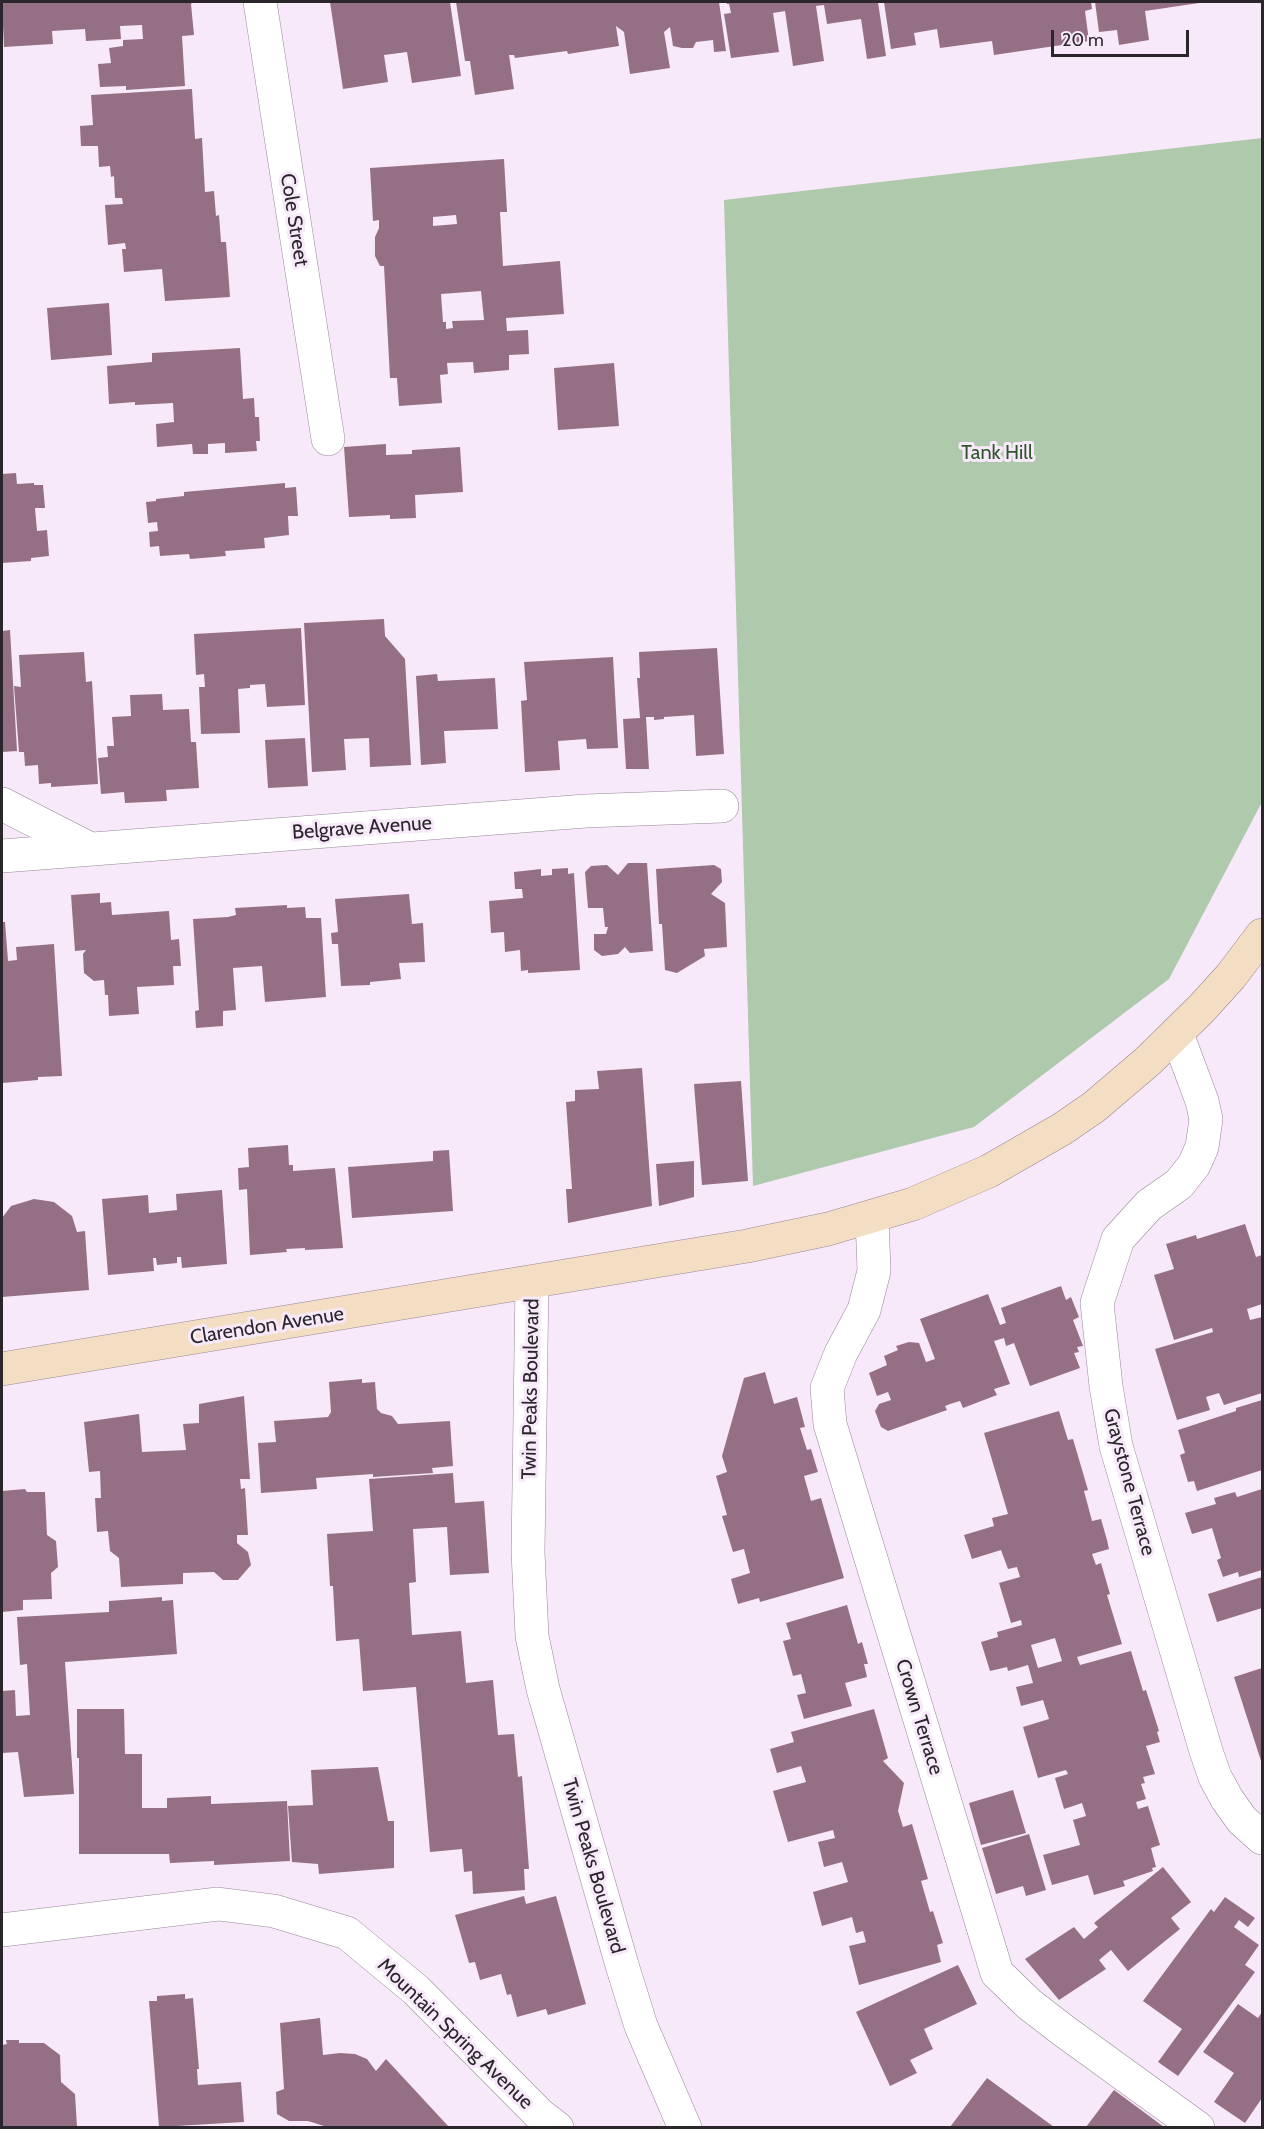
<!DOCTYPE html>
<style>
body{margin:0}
#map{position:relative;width:1264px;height:2129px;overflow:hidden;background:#f8e9fa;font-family:Cabin,sans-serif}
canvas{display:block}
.frame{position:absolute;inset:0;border:3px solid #2b252c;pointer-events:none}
.scale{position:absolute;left:1051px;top:30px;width:138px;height:27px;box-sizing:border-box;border:3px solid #2b252c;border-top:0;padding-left:8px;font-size:18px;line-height:21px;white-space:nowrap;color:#2b252c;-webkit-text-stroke:4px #f8e9fa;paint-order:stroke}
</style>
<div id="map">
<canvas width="1264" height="2129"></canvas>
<div class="frame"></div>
<div class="scale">20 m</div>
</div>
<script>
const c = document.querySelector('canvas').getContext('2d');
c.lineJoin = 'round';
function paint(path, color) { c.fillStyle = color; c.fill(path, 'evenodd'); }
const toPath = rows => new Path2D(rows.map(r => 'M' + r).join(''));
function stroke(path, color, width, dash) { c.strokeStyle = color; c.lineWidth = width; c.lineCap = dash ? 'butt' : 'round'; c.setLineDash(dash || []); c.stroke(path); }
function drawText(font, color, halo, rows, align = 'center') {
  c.font = font + ' Cabin,sans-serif'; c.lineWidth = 6; c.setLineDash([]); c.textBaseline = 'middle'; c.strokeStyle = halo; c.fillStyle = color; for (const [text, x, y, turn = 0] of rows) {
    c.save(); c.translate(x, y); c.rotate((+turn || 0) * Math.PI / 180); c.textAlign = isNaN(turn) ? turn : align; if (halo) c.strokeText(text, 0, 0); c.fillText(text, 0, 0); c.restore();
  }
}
const green = toPath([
 [1262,138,1262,802,1169,979,974,1127,753,1186,724,200]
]);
const building = toPath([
 [2,2,193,2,191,4,194,35,182,36,185,86,126,90,126,86,100,87,98,64,111,63,109,48,123,46,123,40,143,39,142,25,120,26,121,39,86,41,85,29,52,31,53,44,4,47],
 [330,2,450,2,461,76,412,83,407,52,384,55,388,82,343,89],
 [456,2,719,2,726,51,714,52,713,40,696,42,693,48,682,48,673,46,670,27,664,32,670,68,630,74,624,32,616,26,619,46,568,54,567,51,515,58,514,55,509,55,514,89,475,95,470,61,465,61],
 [726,2,878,2,886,56,867,59,861,19,827,24,824,5,816,6,824,61,793,66,785,11,773,13,779,52,731,58,724,14,731,13,729,4,727,4],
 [884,2,1091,2,1092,9,1085,11,1089,41,994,55,992,41,940,48,937,29,914,33,916,45,891,49],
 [1095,2,1199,2,1199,3,1145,11,1149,40,1119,45,1117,30,1099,32],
 [192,89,195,139,202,138,205,192,214,191,216,216,219,215,221,242,226,242,230,297,165,301,162,269,124,272,122,249,126,249,125,243,108,245,105,205,123,204,122,198,115,198,114,176,111,177,110,166,99,167,98,146,81,146,80,126,93,125,91,95],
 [504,159,507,212,500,212,503,266,560,261,564,314,506,318,507,331,528,330,529,354,509,355,509,370,474,373,473,362,447,363,448,374,440,375,442,403,399,406,397,378,390,378,384,266,380,266,375,256,375,237,379,228,379,220,373,221,370,168],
 [456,215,457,224,433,226,433,217],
 [481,291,484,320,452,321,453,328,446,329,446,322,443,322,441,294],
 [109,303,112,355,51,360,47,308],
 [240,348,243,399,254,398,255,417,259,417,260,441,256,441,257,451,225,453,225,443,208,444,208,454,193,454,192,444,157,447,156,424,174,422,173,403,135,405,135,402,109,404,107,366,152,362,152,353],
 [614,363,619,426,558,430,554,368],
 [386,444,386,455,412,454,412,450,460,447,463,492,415,495,416,518,390,519,390,515,349,517,344,447],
 [16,473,17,484,34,483,34,485,43,485,45,508,35,508,37,531,47,530,49,556,31,558,31,561,2,563,2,474],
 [285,483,285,488,296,487,298,516,288,516,289,535,264,538,265,548,225,551,226,556,190,559,189,554,160,556,159,546,150,547,149,532,158,531,157,522,148,523,146,502,156,501,156,499,184,496,184,492],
 [384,619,385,636,405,659,411,765,370,767,369,738,344,739,346,770,312,772,304,623],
 [301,628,305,705,267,707,265,684,250,685,250,688,238,689,240,733,201,734,199,687,205,687,204,674,196,675,194,634],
 [10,630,17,751,2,752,2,631],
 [717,648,724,754,696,756,694,715,664,717,664,719,654,720,654,717,646,717,649,769,626,769,623,719,640,718,637,678,640,678,639,652],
 [84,652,86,682,92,681,98,784,51,787,51,783,39,784,38,765,25,766,24,752,19,752,14,686,21,687,19,655],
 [613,657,618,748,587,749,586,739,558,741,560,770,525,772,521,701,527,700,524,662],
 [437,674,438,681,495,678,498,729,444,731,446,763,421,765,416,676],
 [162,694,163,710,189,709,191,742,196,742,199,788,166,790,167,801,125,803,124,792,101,794,98,758,108,757,107,746,114,746,112,717,131,716,130,695],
 [305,738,308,786,268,788,265,740],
 [628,863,647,863,653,951,630,953,625,947,618,954,602,956,594,950,594,934,606,934,608,927,605,927,603,908,588,908,585,872,591,866,607,865,618,875],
 [714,865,721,869,722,882,711,894,725,903,727,947,704,949,705,956,677,973,665,970,662,924,659,924,656,869],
 [568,868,568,874,574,873,580,970,528,973,528,970,521,971,520,950,505,952,504,932,491,933,489,901,523,898,522,889,515,889,514,872,541,869,541,876,552,875,552,869],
 [100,893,100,903,111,902,112,915,169,911,171,940,179,939,181,966,173,966,174,985,137,987,139,1014,109,1016,108,995,105,995,104,980,94,981,84,973,83,954,86,950,75,951,71,895],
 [409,894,412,924,423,923,425,962,399,963,401,979,370,982,370,985,341,986,338,944,332,944,331,933,338,932,335,899],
 [287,905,287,908,305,907,306,918,321,918,326,997,265,1002,262,966,233,968,236,1010,223,1011,223,1026,196,1028,195,1011,199,1010,193,919,228,917,236,915,235,908],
 [2,922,5,922,8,961,17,960,16,947,54,944,62,1076,38,1077,38,1080,2,1083],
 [642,1068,652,1206,568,1223,566,1189,572,1189,566,1102,575,1101,575,1090,599,1089,597,1071],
 [741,1081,748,1181,702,1185,694,1084],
 [288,1145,289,1165,293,1165,293,1171,335,1168,343,1248,305,1250,305,1248,286,1249,287,1252,250,1255,247,1189,239,1190,238,1168,249,1167,248,1148],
 [449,1150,453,1211,352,1218,348,1167,433,1161,433,1151],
 [694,1161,694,1197,659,1206,656,1164],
 [222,1190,227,1264,182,1268,181,1257,177,1257,177,1263,157,1265,156,1258,153,1258,154,1271,108,1275,102,1199,148,1195,149,1213,177,1210,176,1194],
 [34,1199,54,1202,72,1216,77,1232,85,1231,89,1290,2,1297,2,1218,11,1206],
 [1245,1224,1256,1257,1262,1255,1262,1304,1247,1309,1250,1320,1262,1317,1262,1393,1224,1405,1219,1393,1206,1397,1210,1410,1177,1420,1155,1349,1213,1332,1212,1328,1174,1340,1154,1275,1174,1269,1166,1244,1196,1235,1197,1239],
 [1061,1286,1066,1300,1071,1297,1079,1317,1073,1320,1083,1346,1077,1347,1079,1352,1074,1353,1080,1368,1030,1386,1014,1343,1006,1346,1004,1338,994,1341,1010,1384,994,1389,997,1395,963,1408,960,1401,950,1404,945,1406,947,1410,888,1431,881,1427,875,1411,879,1404,891,1400,888,1392,877,1396,869,1373,887,1365,884,1356,898,1350,896,1346,909,1342,919,1343,926,1362,935,1359,920,1319,988,1294,1000,1325,1006,1323,1001,1308],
 [765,1372,774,1404,797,1397,805,1427,800,1428,807,1450,811,1449,818,1472,804,1476,811,1501,821,1498,844,1578,760,1602,759,1598,738,1604,731,1579,750,1573,744,1549,733,1552,722,1516,727,1515,716,1476,727,1472,722,1456,744,1378],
 [362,1379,362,1383,375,1382,377,1409,381,1413,392,1416,398,1424,450,1421,453,1466,432,1468,433,1473,373,1477,373,1474,316,1478,317,1489,261,1493,258,1443,276,1442,274,1421,328,1417,331,1412,329,1382],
 [244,1396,250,1479,240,1479,241,1489,245,1488,248,1535,237,1535,237,1543,248,1552,251,1565,238,1580,223,1580,214,1572,183,1573,183,1584,121,1587,119,1558,110,1551,108,1531,97,1532,95,1498,101,1498,100,1471,89,1472,84,1422,139,1414,142,1452,186,1450,183,1424,199,1423,199,1404],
 [1262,1400,1262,1470,1197,1491,1194,1481,1188,1482,1180,1455,1185,1453,1178,1430,1236,1411,1236,1408],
 [1059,1411,1068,1440,1073,1439,1088,1490,1084,1491,1092,1521,1101,1519,1107,1540,1109,1549,1092,1554,1096,1565,1101,1563,1110,1594,1107,1595,1122,1644,1077,1657,1080,1665,1131,1651,1143,1691,1146,1690,1159,1731,1157,1732,1160,1742,1146,1746,1155,1774,1143,1777,1145,1783,1141,1784,1146,1799,1136,1802,1138,1809,1148,1806,1160,1845,1151,1848,1156,1867,1152,1868,1153,1871,1123,1881,1125,1886,1094,1895,1088,1875,1052,1885,1043,1855,1080,1845,1073,1820,1086,1816,1082,1803,1064,1809,1055,1778,1068,1774,1066,1770,1038,1778,1023,1727,1049,1719,1043,1700,1021,1706,1016,1687,1033,1683,1028,1665,1008,1671,1007,1667,990,1671,981,1642,998,1637,997,1632,1022,1625,1021,1620,1011,1623,999,1583,1020,1577,1017,1567,1008,1569,1001,1550,972,1559,964,1535,994,1526,992,1518,1008,1514,984,1433],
 [1055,1638,1062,1661,1038,1668,1031,1645],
 [453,1473,455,1503,484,1501,489,1573,450,1575,447,1527,413,1529,416,1582,409,1583,412,1635,461,1631,466,1683,493,1680,498,1735,514,1734,518,1777,522,1776,529,1869,524,1869,525,1890,473,1894,472,1871,464,1872,462,1849,430,1852,416,1687,363,1691,359,1639,336,1641,333,1586,330,1586,327,1534,373,1531,369,1479],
 [25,1489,27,1492,45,1492,47,1535,56,1541,58,1567,51,1573,52,1599,23,1600,23,1610,2,1612,2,1491],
 [1262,1489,1262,1570,1239,1577,1238,1572,1223,1577,1217,1560,1221,1558,1212,1528,1192,1534,1185,1513,1216,1504,1214,1498,1235,1492,1237,1497],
 [1262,1577,1262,1608,1217,1622,1208,1594],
 [162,1597,162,1601,173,1600,177,1654,65,1662,74,1794,24,1797,18,1752,2,1753,2,1691,15,1690,16,1716,30,1715,27,1664,20,1665,17,1617,109,1612,109,1601],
 [847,1605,858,1644,862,1642,868,1664,864,1664,867,1677,845,1683,852,1706,804,1719,797,1695,806,1693,801,1674,793,1676,783,1641,791,1639,786,1623],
 [1262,1668,1262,1764,1234,1677],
 [77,1709,124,1709,125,1754,142,1754,142,1808,167,1808,167,1798,211,1796,211,1804,287,1801,290,1861,214,1865,214,1861,170,1863,169,1854,79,1854,79,1758,77,1758],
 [874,1709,888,1758,883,1761,904,1783,898,1811,903,1827,912,1824,928,1879,921,1881,930,1912,933,1911,943,1943,937,1945,941,1962,859,1985,849,1946,866,1942,863,1931,856,1933,852,1917,822,1926,813,1892,848,1882,842,1862,824,1867,818,1842,835,1838,833,1830,788,1842,773,1791,806,1782,801,1766,777,1773,770,1749,794,1742,791,1732],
 [378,1767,388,1821,394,1821,394,1868,319,1874,318,1864,292,1862,288,1806,313,1805,311,1770],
 [1013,1790,1026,1833,981,1845,969,1803],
 [1029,1834,1046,1890,1026,1896,1023,1886,996,1894,982,1848],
 [1163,1867,1191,1902,1171,1918,1180,1929,1128,1971,1111,1950,1099,1960,1106,1969,1059,2000,1025,1959,1074,1927,1084,1939,1098,1927,1094,1923],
 [524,1896,526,1904,556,1896,586,2004,548,2015,546,2009,517,2017,511,1994,507,1995,501,1974,480,1980,475,1962,469,1963,455,1915],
 [1225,1897,1255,1918,1248,1927,1239,1920,1234,1927,1259,1945,1245,1965,1255,1972,1178,2076,1158,2062,1182,2029,1143,2001,1211,1909,1214,1912],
 [958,1965,977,2004,924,2029,933,2049,910,2060,917,2073,890,2086,856,2012],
 [185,1994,185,1999,193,1998,199,2069,197,2069,198,2085,241,2082,244,2122,159,2127,149,2001,157,2001,157,1996],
 [1238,2004,1258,2018,1262,2012,1262,2098,1245,2123,1214,2102,1234,2073,1203,2052],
 [320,2018,323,2055,340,2053,355,2054,367,2059,376,2071,386,2059,449,2127,327,2127,308,2121,289,2121,277,2114,276,2092,284,2089,280,2023],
 [6,2040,19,2040,19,2043,44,2043,60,2055,61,2082,75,2094,77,2127,2,2127,2,2045,7,2044],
 [987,2078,1054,2127,950,2127],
 [1114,2090,1164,2127,1086,2127]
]);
const minor = toPath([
 [260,2,328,439],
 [2,804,88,848],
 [2,856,586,811,722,806],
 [1177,1034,1202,1101,1206,1119,1202,1147,1194,1165,1179,1184,1149,1205,1118,1239,1097,1303,1106,1386,1116,1446,1206,1751,1215,1777,1227,1799,1242,1820,1262,1838],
 [872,1217,874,1271,864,1310,841,1353,827,1388,830,1424,997,1973,1029,2004,1064,2031,1198,2128],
 [532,1282,528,1552,532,1636,543,1689,622,1965,641,2026,685,2128],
 [2,1930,218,1904,274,1911,347,1933,416,1990,540,2115,557,2128]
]);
const secondary = toPath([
 [2,1369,747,1246,828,1229,913,1204,989,1171,1062,1129,1094,1107,1148,1061,1202,1008,1231,976,1262,935]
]);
const streetNames = [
 ["Cole Street",294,220,81],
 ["Belgrave Avenue",362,828,-4],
 ["Clarendon Avenue",267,1326,-9],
 ["Twin Peaks Boulevard",531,1389,-89],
 ["Graystone Terrace",1129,1482,75],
 ["Crown Terrace",919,1717,73],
 ["Twin Peaks Boulevard",593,1866,74],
 ["Mountain Spring Avenue",455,2034,44]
];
const parkNames = [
 ["Tank Hill",997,453]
];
paint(green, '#aec9ac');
paint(building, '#957084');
stroke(minor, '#968797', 34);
stroke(secondary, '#968797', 34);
stroke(minor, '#fff', 33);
stroke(secondary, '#f4dec3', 33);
drawText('20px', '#2b252c', '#f8e9fa', streetNames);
drawText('20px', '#2c562a', '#f8e9fa', parkNames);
</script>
